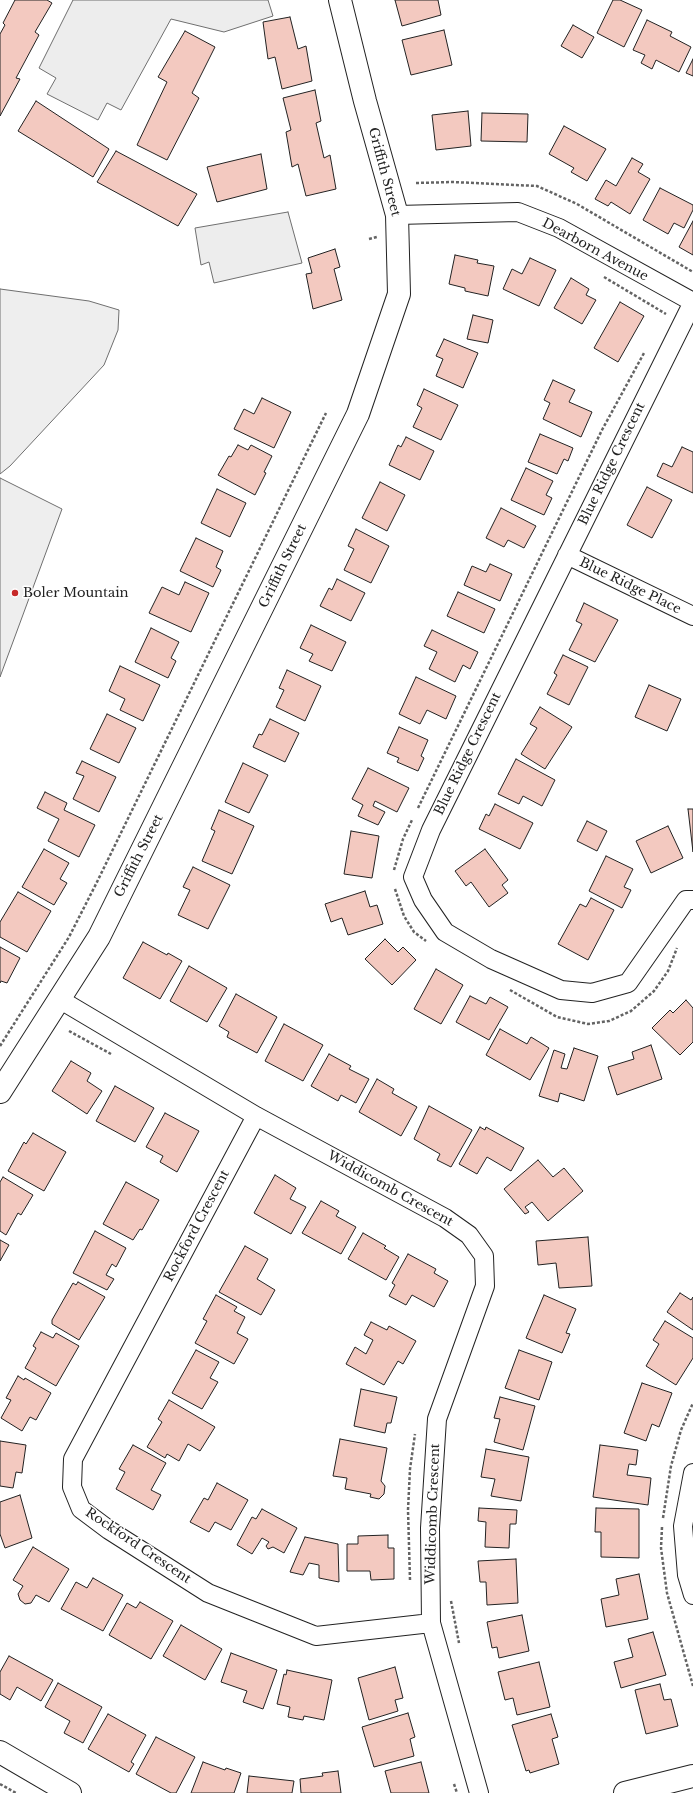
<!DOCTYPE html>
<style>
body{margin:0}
canvas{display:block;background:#fff}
</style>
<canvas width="693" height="1793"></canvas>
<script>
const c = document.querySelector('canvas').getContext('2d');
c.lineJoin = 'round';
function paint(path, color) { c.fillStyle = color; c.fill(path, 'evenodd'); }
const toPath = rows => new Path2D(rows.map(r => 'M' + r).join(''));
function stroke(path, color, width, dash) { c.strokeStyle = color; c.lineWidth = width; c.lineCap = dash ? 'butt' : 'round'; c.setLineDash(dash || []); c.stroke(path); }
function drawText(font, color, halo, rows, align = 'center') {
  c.font = font + ' "Libre Baskerville",serif'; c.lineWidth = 3; c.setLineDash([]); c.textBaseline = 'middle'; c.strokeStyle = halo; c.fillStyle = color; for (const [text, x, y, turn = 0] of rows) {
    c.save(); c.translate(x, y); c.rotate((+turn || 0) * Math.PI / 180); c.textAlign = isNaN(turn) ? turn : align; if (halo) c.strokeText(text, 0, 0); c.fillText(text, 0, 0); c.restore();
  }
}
const green = toPath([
 [0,289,89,301,119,310,118,330,104,365,10,466,0,474,0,289],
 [0,478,62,509,0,677,0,478]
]);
const parking = toPath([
 [73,0,268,0,273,16,224,32,171,19,121,110,107,103,98,120,47,94,56,78,39,68,73,0],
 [288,212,302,263,214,283,209,262,201,265,195,228,288,212]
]);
const building = toPath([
 [15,0,47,0,52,3,35,32,39,35,16,78,20,79,0,116,0,34,5,25,3,23,15,0],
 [395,0,438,0,441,15,402,26,395,0],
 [613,0,620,0,642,10,624,47,597,33,613,0],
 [290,17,298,49,306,46,312,81,282,89,275,57,268,59,263,22,290,17],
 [647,20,672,32,670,36,691,47,679,72,656,60,652,69,641,63,645,55,633,50,647,20],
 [573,25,594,37,582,58,561,46,573,25],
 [444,30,452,65,411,75,402,40,444,30],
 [185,31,215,47,192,93,199,98,167,160,137,145,167,82,158,77,185,31],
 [693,59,693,76,686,73,693,59],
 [315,90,321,121,316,123,324,158,330,155,336,189,306,196,298,164,292,167,286,132,291,130,283,98,315,90],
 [36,101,109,149,93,177,18,131,36,101],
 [468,111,471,146,436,150,432,115,468,111],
 [482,113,528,114,527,142,481,141,482,113],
 [564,126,606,149,587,181,571,172,574,168,549,154,564,126],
 [116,151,197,194,178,226,97,182,116,151],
 [261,154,267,189,217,202,207,167,261,154],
 [632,158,643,164,638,172,650,179,630,214,611,202,608,206,595,199,606,180,616,186,632,158],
 [660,188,693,205,693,210,684,228,674,223,668,234,643,220,660,188],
 [693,221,693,255,679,247,693,221],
 [335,249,340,267,334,269,342,300,313,309,306,274,312,273,308,258,335,249],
 [455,255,478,260,477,263,494,266,488,296,465,291,465,288,449,284,455,255],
 [530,258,556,270,539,306,503,289,512,269,522,274,530,258],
 [571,278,589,289,586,295,596,300,582,324,554,308,571,278],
 [620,302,644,316,618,362,594,348,620,302],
 [473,315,493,320,488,343,467,339,473,315],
 [444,339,478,353,463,388,436,376,443,359,436,356,444,339],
 [553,380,575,390,569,402,592,412,581,437,543,419,550,403,544,400,553,380],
 [424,389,458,405,441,440,413,427,422,408,417,405,424,389],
 [262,398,291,412,274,448,234,429,244,409,254,414,262,398],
 [540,434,573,448,568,461,564,459,557,474,528,462,540,434],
 [406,437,434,451,420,480,389,465,398,445,401,447,406,437],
 [238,445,248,450,251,445,272,456,264,472,266,473,255,495,218,475,229,456,231,457,238,445],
 [682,447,693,452,693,493,657,476,663,463,672,467,682,447],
 [526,468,553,481,546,495,552,498,544,515,511,500,526,468],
 [380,482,405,495,387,531,362,518,380,482],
 [647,487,672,500,652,538,627,525,647,487],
 [217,489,246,503,230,537,201,523,217,489],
 [501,508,536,526,524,548,508,540,504,547,486,538,501,508],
 [356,529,389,546,371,583,344,570,354,549,348,546,356,529],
 [196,538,223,551,216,567,221,570,213,587,180,571,196,538],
 [490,564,512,574,500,601,464,585,472,566,486,572,490,564],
 [337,579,365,593,351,621,320,606,329,588,332,590,337,579],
 [185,582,209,593,191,632,149,613,162,587,179,595,185,582],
 [458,592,495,609,484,633,447,616,458,592],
 [584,603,618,620,595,662,569,650,582,624,576,621,584,603],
 [311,625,346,642,332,671,309,661,313,654,300,648,311,625],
 [151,628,179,642,171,658,176,661,168,678,135,662,151,628],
 [432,630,478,652,470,669,463,665,455,682,429,669,437,652,424,646,432,630],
 [563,655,588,667,569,705,547,694,557,675,554,673,563,655],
 [120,666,160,685,143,721,120,710,125,699,109,691,120,666],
 [287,670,321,686,305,721,276,707,284,690,279,688,287,670],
 [416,677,456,696,446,719,427,710,420,724,399,714,416,677],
 [649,685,681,699,667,731,635,717,649,685],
 [540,707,572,727,545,769,521,754,537,728,530,724,540,707],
 [107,714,136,728,119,763,90,749,107,714],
 [270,719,299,733,285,762,253,747,259,734,262,735,270,719],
 [399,727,428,740,421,756,424,758,418,771,397,762,399,758,387,753,399,727],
 [516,759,555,780,542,806,523,796,519,804,498,794,516,759],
 [82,761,116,777,99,812,73,799,84,776,76,773,82,761],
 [243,763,268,775,249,813,225,802,243,763],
 [368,768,409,788,397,812,375,801,373,806,385,812,378,825,358,816,363,805,352,799,368,768],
 [45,792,67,803,64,810,95,825,79,857,48,841,59,819,37,808,45,792],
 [495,804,533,823,520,849,479,829,486,814,489,816,495,804],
 [688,809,693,809,693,852,688,809],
 [219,810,254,826,232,874,202,861,215,831,211,829,219,810],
 [587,821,607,831,597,851,577,841,587,821],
 [668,826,683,858,651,873,636,841,668,826],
 [351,831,379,836,372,878,344,874,351,831],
 [44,849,69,863,60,879,67,883,54,905,22,887,44,849],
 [485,849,508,880,502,885,508,893,489,907,471,882,466,886,455,871,485,849],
 [606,856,633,869,624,887,631,890,622,908,589,891,606,856],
 [193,867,230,885,208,929,178,915,190,890,183,887,193,867],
 [365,891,370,907,377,905,383,924,348,935,342,918,331,922,325,904,365,891],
 [18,892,51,911,27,952,0,937,0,922,18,892],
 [591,898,614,910,588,960,558,944,580,904,586,907,591,898],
 [385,939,398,952,403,947,416,960,392,985,365,959,385,939],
 [143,942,167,955,168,953,182,961,160,999,123,978,143,942],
 [0,947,20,958,7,983,1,981,0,983,0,947],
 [189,966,227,988,207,1022,170,1001,189,966],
 [436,969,463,985,441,1024,414,1009,436,969],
 [236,994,277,1017,257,1053,227,1037,229,1032,219,1026,236,994],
 [470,996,486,1004,490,997,508,1007,489,1040,456,1022,470,996],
 [686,1000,693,1008,693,1042,680,1055,652,1028,670,1010,673,1013,686,1000],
 [284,1024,323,1045,303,1081,265,1061,284,1024],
 [500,1029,527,1044,531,1037,549,1048,530,1080,486,1055,500,1029],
 [651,1045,662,1079,617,1095,608,1067,634,1059,632,1052,651,1045],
 [574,1048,598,1056,584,1101,560,1093,558,1102,539,1096,554,1050,565,1054,561,1068,567,1069,574,1048],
 [329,1054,351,1066,349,1069,369,1079,356,1103,341,1095,338,1101,311,1086,329,1054],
 [71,1061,91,1073,87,1081,102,1091,87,1114,52,1091,71,1061],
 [377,1079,394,1089,392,1093,417,1107,401,1136,359,1112,377,1079],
 [115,1086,154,1108,135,1142,96,1121,115,1086],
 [429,1106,472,1130,451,1167,437,1160,440,1154,414,1139,429,1106],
 [165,1113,199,1131,177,1172,160,1162,163,1156,146,1147,165,1113],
 [480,1127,485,1130,486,1127,524,1148,511,1171,487,1157,477,1174,459,1164,480,1127],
 [33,1133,66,1152,44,1191,8,1171,24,1142,26,1144,33,1133],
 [538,1160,553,1177,564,1168,583,1191,548,1221,532,1202,525,1207,529,1212,525,1214,504,1189,538,1160],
 [275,1175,296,1188,290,1199,306,1207,291,1234,254,1213,275,1175],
 [3,1177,33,1195,21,1215,18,1213,6,1235,0,1231,0,1182,3,1177],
 [126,1182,159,1200,142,1230,140,1229,133,1240,103,1224,126,1182],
 [321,1201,339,1211,336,1216,356,1227,341,1254,302,1233,321,1201],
 [95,1231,126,1248,116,1267,112,1264,106,1275,114,1279,107,1290,73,1273,95,1231],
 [363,1233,386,1246,384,1248,399,1257,386,1280,348,1259,363,1233],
 [588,1237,592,1286,559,1288,556,1263,538,1265,536,1241,588,1237],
 [0,1240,9,1245,0,1261,0,1240],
 [245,1246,268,1259,257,1279,275,1290,261,1315,219,1292,245,1246],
 [408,1254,436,1269,434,1273,448,1281,434,1307,412,1295,406,1305,389,1296,395,1285,392,1283,408,1254],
 [78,1282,105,1297,79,1340,52,1324,52,1320,73,1283,76,1285,78,1282],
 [680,1293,691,1300,693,1297,693,1330,667,1312,680,1293],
 [216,1295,237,1307,234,1311,245,1317,237,1333,248,1339,234,1364,195,1343,207,1321,203,1319,216,1295],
 [544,1295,576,1309,566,1333,570,1334,562,1353,526,1338,544,1295],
 [665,1321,693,1338,693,1358,676,1385,646,1366,659,1344,653,1340,665,1321],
 [371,1322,387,1330,389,1326,416,1341,403,1364,398,1361,384,1385,346,1364,355,1347,366,1354,373,1340,364,1335,371,1322],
 [41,1332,53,1338,56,1333,79,1346,56,1386,25,1368,36,1348,33,1346,41,1332],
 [196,1350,219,1362,210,1378,218,1382,202,1409,172,1393,196,1350],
 [519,1350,552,1362,539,1400,505,1388,519,1350],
 [18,1376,24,1380,25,1378,51,1393,36,1420,30,1417,22,1431,1,1418,11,1400,6,1398,18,1376],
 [642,1383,672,1393,659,1427,652,1424,646,1441,624,1433,642,1383],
 [361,1389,397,1397,391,1423,387,1423,385,1433,354,1426,361,1389],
 [500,1397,535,1406,523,1450,494,1442,500,1419,494,1418,500,1397],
 [169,1400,215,1427,200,1451,188,1444,179,1461,167,1454,165,1458,147,1447,162,1422,158,1419,169,1400],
 [340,1439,387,1448,381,1481,385,1486,384,1494,379,1499,370,1497,371,1494,345,1489,347,1478,333,1476,340,1439],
 [0,1441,26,1445,22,1473,16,1472,13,1488,0,1486,0,1441],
 [133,1445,166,1463,151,1490,161,1495,153,1510,116,1489,125,1472,119,1469,133,1445],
 [600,1445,638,1450,636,1465,629,1464,627,1475,651,1478,648,1505,593,1497,600,1445],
 [486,1449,529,1457,521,1501,491,1496,495,1479,481,1477,486,1449],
 [217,1483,248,1500,231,1530,215,1522,209,1532,190,1522,204,1498,208,1500,217,1483],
 [20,1495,32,1538,5,1548,0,1534,0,1502,20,1495],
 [479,1508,517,1510,516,1524,510,1524,509,1548,485,1547,486,1522,478,1521,479,1508],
 [596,1508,639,1509,639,1558,601,1557,601,1532,595,1532,596,1508],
 [262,1509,297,1528,284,1553,273,1547,268,1549,266,1546,269,1542,262,1538,252,1554,237,1545,252,1517,256,1519,262,1509],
 [388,1535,388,1548,394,1548,394,1579,371,1580,370,1571,347,1571,347,1544,358,1544,358,1536,388,1535],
 [305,1537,338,1544,339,1582,319,1578,319,1565,309,1563,303,1575,290,1572,305,1537],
 [33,1547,69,1569,49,1602,36,1595,31,1603,25,1604,20,1600,18,1594,23,1586,13,1580,33,1547],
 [516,1559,518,1603,487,1605,486,1582,480,1582,478,1561,516,1559],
 [639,1574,648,1619,606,1627,601,1599,619,1595,616,1579,639,1574],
 [93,1578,123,1595,103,1631,61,1609,76,1582,87,1588,93,1578],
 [140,1602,173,1621,151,1659,109,1635,127,1603,136,1608,140,1602],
 [522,1615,529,1651,499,1658,497,1647,492,1648,487,1622,522,1615],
 [181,1625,222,1649,205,1680,163,1656,181,1625],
 [653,1632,666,1675,621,1688,614,1662,633,1657,628,1639,653,1632],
 [231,1653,277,1670,263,1709,243,1702,247,1691,221,1682,231,1653],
 [9,1656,53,1680,41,1701,17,1687,10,1700,0,1694,0,1672,9,1656],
 [539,1662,550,1707,517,1715,513,1698,505,1700,498,1672,539,1662],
 [395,1667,403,1698,395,1700,398,1711,369,1720,358,1678,395,1667],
 [287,1670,332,1680,324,1720,304,1716,303,1720,288,1717,290,1707,277,1704,284,1674,286,1675,287,1670],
 [58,1683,102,1707,83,1743,64,1733,70,1721,45,1707,58,1683],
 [660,1684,664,1700,671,1699,678,1726,646,1734,635,1690,660,1684],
 [408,1713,415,1737,410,1739,414,1756,374,1767,362,1727,408,1713],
 [108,1714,146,1735,131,1762,134,1764,129,1772,88,1749,108,1714],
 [551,1714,558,1737,552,1739,559,1764,530,1773,529,1770,526,1771,512,1725,551,1714],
 [156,1737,195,1757,176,1793,171,1793,136,1774,156,1737],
 [203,1762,225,1770,226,1768,241,1773,234,1793,191,1793,203,1762],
 [421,1762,429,1793,391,1793,385,1771,421,1762],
 [338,1771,341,1793,301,1793,300,1779,323,1776,322,1773,338,1771],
 [249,1776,294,1781,292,1793,247,1793,249,1776]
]);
const path = toPath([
 [416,183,453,182,537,186,577,204,693,272],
 [369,239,377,237],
 [604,277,666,314],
 [418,808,602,430,644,353],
 [394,870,403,839,412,820],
 [395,889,404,916,414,932,426,941],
 [510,990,557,1017,588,1024,609,1021,631,1011,654,991,668,971,677,948],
 [69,1031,111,1054],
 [0,1046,69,937,96,884,326,413],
 [663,1518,671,1466,681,1430,693,1403],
 [662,1527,661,1548,667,1593,693,1686],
 [410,1580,408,1510,410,1469,415,1434],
 [451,1601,459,1643],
 [0,1784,16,1793],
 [454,1784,457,1793]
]);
const minor = toPath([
 [397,215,518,212,559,228,693,302],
 [693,302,431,830,413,877,423,900,445,932,491,959,561,990,592,993,628,983,686,900,693,900],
 [567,555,693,616],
 [59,999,256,1116,445,1218,469,1235,484,1256,485,1286,437,1419,430,1528,431,1623,479,1793],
 [256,1116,73,1459,72,1487,81,1509,109,1530,208,1593,316,1636,431,1623],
 [693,1473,683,1526,687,1575,693,1595]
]);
const tertiary = toPath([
 [0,1092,99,937,358,414,399,294,397,215,365,101,340,0],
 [0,1752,70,1793],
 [625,1793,693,1776]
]);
const markers = [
 [15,593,4,"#c62828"]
];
const streetNames = [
 ["Griffith Street",384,172,75],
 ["Dearborn Avenue",595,250,28],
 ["Blue Ridge Crescent",612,464,-64],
 ["Griffith Street",283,566,-64],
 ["Blue Ridge Place",630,586,26],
 ["Blue Ridge Crescent",468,754,-64],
 ["Griffith Street",139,856,-63],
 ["Widdicomb Crescent",390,1189,29],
 ["Rockford Crescent",197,1226,-62],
 ["Widdicomb Crescent",433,1514,-88],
 ["Rockford Crescent",138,1546,34]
];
const poiNames = [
 ["Boler Mountain",23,593]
];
paint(green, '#eee');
stroke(green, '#6f6f6f', 1);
paint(parking, '#ededed');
stroke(parking, '#6f6f6f', 1);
paint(building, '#f3c9c0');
stroke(building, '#222', 1);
stroke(minor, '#222', 20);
stroke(tertiary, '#222', 24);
stroke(path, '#646464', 2.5, [3, 2]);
stroke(minor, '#fff', 18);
stroke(tertiary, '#fff', 22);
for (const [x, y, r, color] of markers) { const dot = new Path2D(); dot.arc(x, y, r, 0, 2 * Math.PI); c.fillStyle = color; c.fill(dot); stroke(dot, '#fff', 1.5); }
drawText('13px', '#222', '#fff', streetNames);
drawText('13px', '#222', '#fff', poiNames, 'left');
</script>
